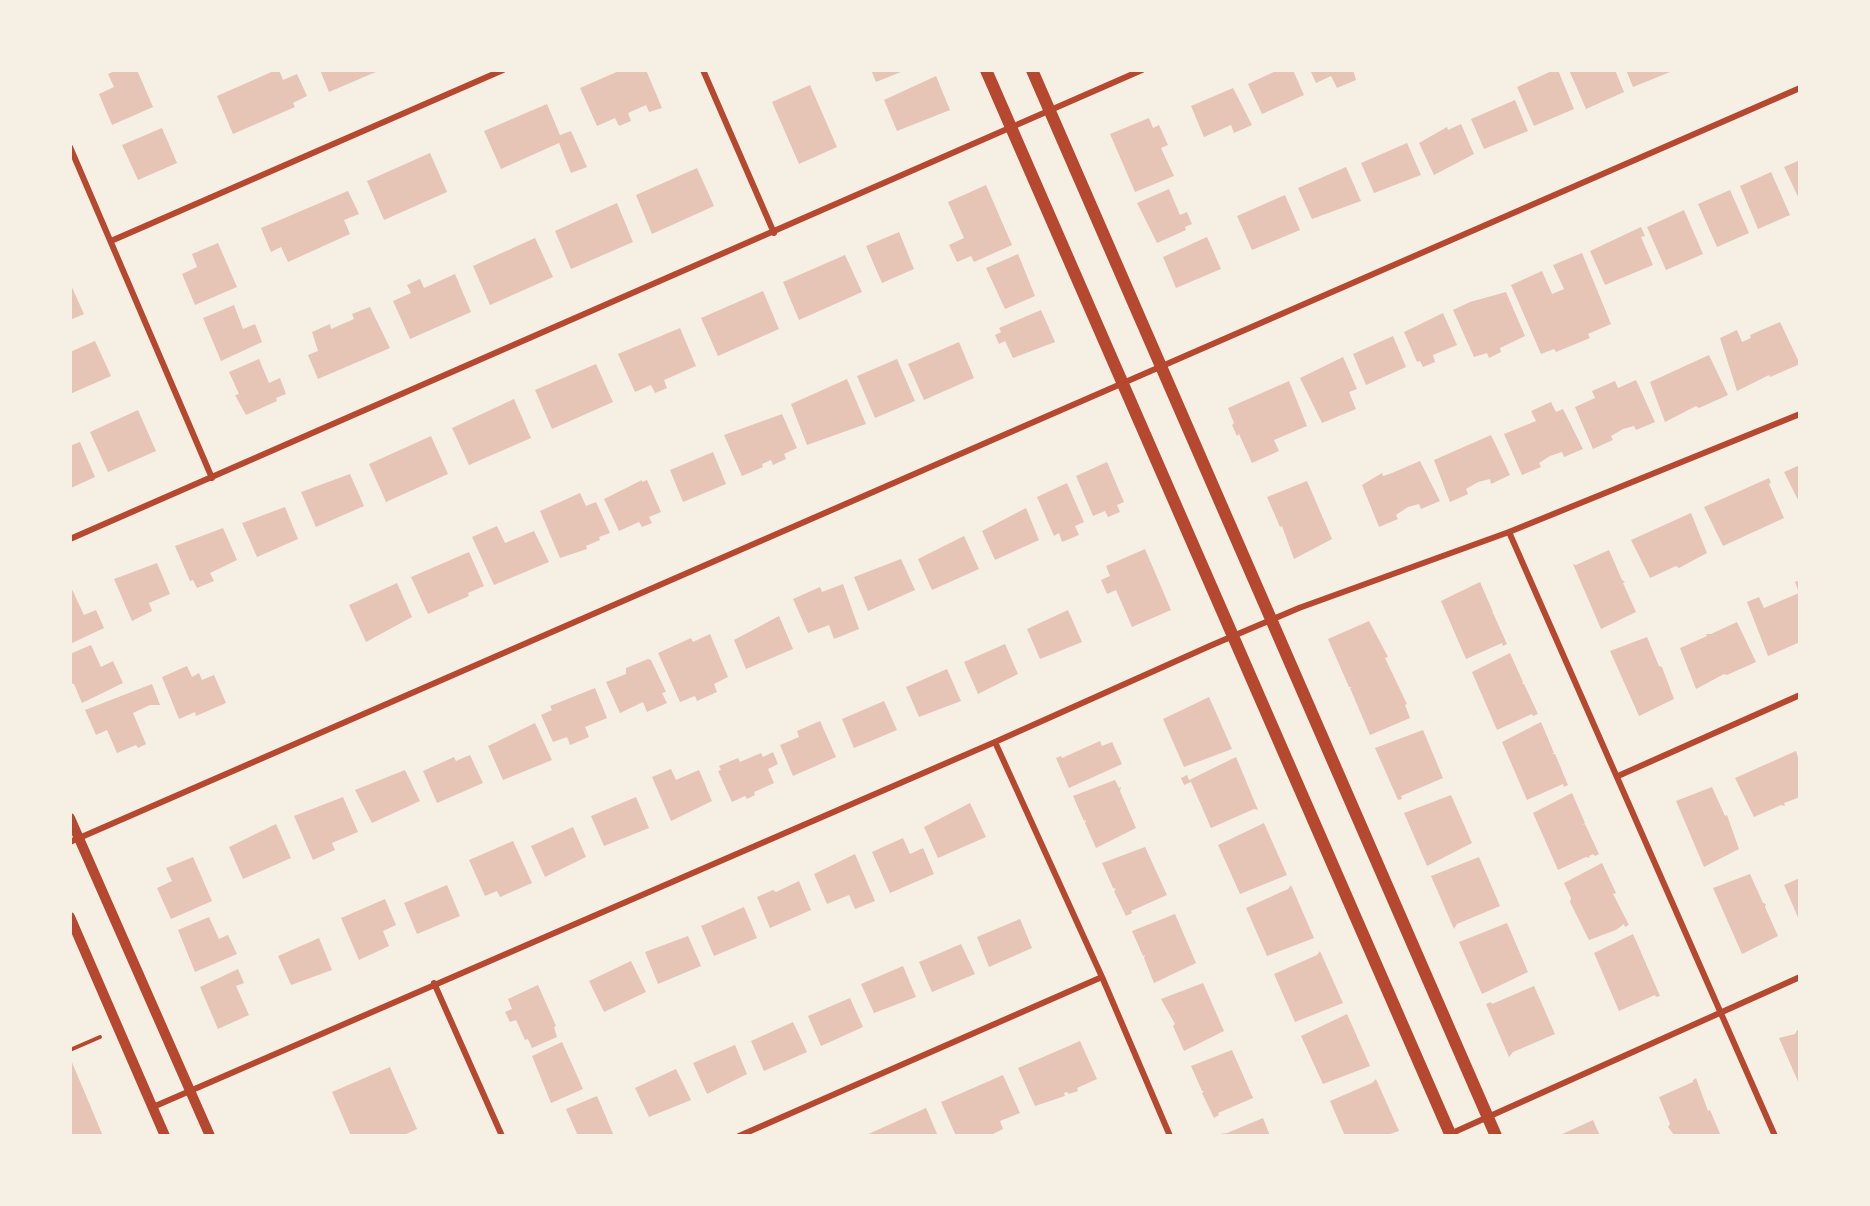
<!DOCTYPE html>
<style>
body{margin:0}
#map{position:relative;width:1870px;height:1206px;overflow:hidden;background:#f6efe4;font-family:Barlow,sans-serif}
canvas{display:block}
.frame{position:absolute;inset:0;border:72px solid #f6efe4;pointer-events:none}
</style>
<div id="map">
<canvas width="1870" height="1206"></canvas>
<div class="frame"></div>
</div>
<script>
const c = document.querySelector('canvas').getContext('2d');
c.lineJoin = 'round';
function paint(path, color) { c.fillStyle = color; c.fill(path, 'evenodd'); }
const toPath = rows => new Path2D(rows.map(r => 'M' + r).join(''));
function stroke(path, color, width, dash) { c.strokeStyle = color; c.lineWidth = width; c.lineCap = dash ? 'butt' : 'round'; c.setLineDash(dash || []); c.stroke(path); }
const building = toPath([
 [117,70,137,70,153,107,112,125,99,94,114,87,108,74],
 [276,70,279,70,283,80,297,74,307,96,293,103,295,107,233,134,217,96],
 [320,70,378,71,329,92],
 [621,70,646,70,662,108,649,112,646,105,628,113,631,121,619,126,615,118,597,126,580,88],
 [871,70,906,70,876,82],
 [1278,70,1293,70,1304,95,1262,114,1248,84],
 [1310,70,1353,70,1356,80,1337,88,1331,76,1316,83],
 [1554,70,1558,70,1574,109,1534,126,1517,87],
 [1569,70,1615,70,1624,92,1586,109],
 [1626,70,1675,70,1633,87],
 [936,76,950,110,897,131,884,100],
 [810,85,837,147,799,164,772,102],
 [1233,88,1252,125,1234,133,1231,125,1204,137,1191,106],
 [1515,100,1528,131,1484,149,1471,119],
 [547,104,560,135,571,131,587,167,571,173,559,143,501,169,484,131],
 [1149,118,1153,128,1159,125,1168,145,1161,148,1174,176,1135,192,1110,134],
 [1461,124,1474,154,1434,175,1419,143,1447,127,1448,130],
 [162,128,177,163,138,180,122,145],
 [1407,143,1421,175,1374,193,1361,163],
 [430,153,447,192,384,220,367,181],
 [1800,160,1800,201,1784,167],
 [1346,167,1361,201,1312,219,1298,188],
 [697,168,714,206,652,234,636,195],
 [1771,172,1790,215,1758,229,1740,186],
 [986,185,1012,245,974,262,971,256,957,262,949,245,964,238,948,202],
 [1169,189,1180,215,1187,212,1192,224,1185,227,1186,230,1157,243,1137,203],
 [1730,190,1749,233,1717,247,1698,204],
 [348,191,359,214,344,220,350,234,288,262,281,247,271,252,261,228],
 [1285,195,1300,230,1252,250,1237,216],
 [617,203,633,242,571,269,555,231],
 [1684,210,1703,254,1666,270,1647,227],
 [1641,227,1645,236,1641,237,1653,265,1605,285,1590,251],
 [899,232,914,269,882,283,866,246],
 [1207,237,1221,269,1176,288,1163,257],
 [535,238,553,277,490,305,473,266],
 [218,243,237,287,195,305,182,274,197,267,192,254],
 [1582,253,1611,324,1588,334,1590,338,1556,352,1554,349,1541,354,1511,285,1542,271,1552,294,1564,289,1553,265],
 [1018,254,1035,296,1005,309,986,268],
 [845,255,862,292,799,320,783,282],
 [455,274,471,312,410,339,393,301,411,293,407,285,420,279,424,288],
 [70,283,84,314,70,320],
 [763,291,779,329,718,356,701,318],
 [1506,292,1525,336,1500,348,1501,352,1489,358,1487,353,1474,357,1453,310,1470,302],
 [234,305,243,329,255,324,262,342,221,361,203,318],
 [370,307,390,348,318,379,308,355,318,351,312,332,330,324,331,329,354,319,352,314],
 [1041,310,1055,342,1013,358,1005,341,999,344,995,335,1001,332,999,328],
 [1443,313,1457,345,1433,355,1435,362,1423,367,1420,361,1417,362,1404,332],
 [1780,322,1800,364,1770,377,1769,375,1737,391,1720,338,1737,330,1742,342,1751,338,1750,335],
 [680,328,696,366,664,380,667,388,655,393,651,385,635,392,618,354],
 [1393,336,1406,367,1366,385,1353,354],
 [95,341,111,376,70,394,70,352],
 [959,342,974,378,924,400,908,364],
 [1709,355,1728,395,1699,408,1696,406,1665,422,1650,382],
 [1343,357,1357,389,1349,392,1356,409,1322,423,1300,378],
 [259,359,269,383,280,378,286,394,276,398,277,401,246,415,235,395,239,394,229,372],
 [897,359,915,401,875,418,857,376],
 [596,364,613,402,552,429,535,390],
 [847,379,866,424,807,445,791,404],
 [1636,380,1655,422,1636,430,1634,426,1623,429,1611,436,1613,440,1593,449,1575,407,1595,398,1592,391,1615,381,1618,388],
 [1289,381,1307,426,1274,440,1279,451,1252,463,1239,434,1237,436,1232,425,1234,423,1228,408],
 [514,399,531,438,469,465,452,428],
 [1551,402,1556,412,1563,409,1583,449,1564,457,1562,452,1550,456,1539,463,1541,467,1522,475,1504,434,1536,421,1531,411],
 [138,410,156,451,108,472,90,432],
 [782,414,797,448,784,454,786,459,773,465,771,460,762,464,763,467,742,476,724,435],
 [1491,435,1510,475,1491,484,1490,479,1478,482,1466,489,1468,494,1450,502,1434,460],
 [431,436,448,474,386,502,369,464],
 [80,442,95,477,71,488,70,446],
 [713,452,726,484,683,502,670,470],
 [1420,461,1440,501,1421,509,1419,504,1408,507,1396,515,1398,519,1379,527,1362,485,1382,473,1383,476,1392,473],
 [1107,462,1124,502,1117,505,1120,512,1108,517,1105,511,1093,516,1076,476],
 [1800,465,1800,504,1784,472],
 [350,474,364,506,316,527,301,492],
 [1769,478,1771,483,1769,484,1784,518,1723,546,1704,507],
 [642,480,642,482,647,480,661,512,649,517,652,523,642,527,639,522,619,531,604,499],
 [1307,481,1332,539,1294,559,1282,526,1280,527,1267,497],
 [1067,483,1084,522,1075,526,1079,535,1062,542,1059,533,1054,536,1037,497],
 [580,493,586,506,596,502,610,533,599,537,600,540,586,546,587,549,560,558,540,511],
 [285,507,298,539,257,557,242,523],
 [1026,508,1039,540,995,560,982,531],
 [1691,513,1707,553,1679,568,1676,566,1650,578,1631,540],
 [497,526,505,543,534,531,549,562,494,585,472,537],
 [223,528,237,560,210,573,214,581,197,588,193,580,190,581,175,546],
 [964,536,979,569,932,590,918,559],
 [1145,549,1171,610,1132,627,1116,590,1107,594,1101,580,1110,576,1106,566],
 [1609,550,1622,580,1625,582,1623,583,1636,612,1601,629,1573,564,1576,565],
 [469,552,484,586,468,593,469,596,428,614,411,577],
 [901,559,915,590,868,611,854,577],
 [157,563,170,594,149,603,152,611,132,621,114,579],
 [1800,580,1800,642,1768,656,1747,602,1759,597,1764,608,1799,593,1795,582],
 [1480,582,1493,612,1491,614,1493,613,1507,644,1503,646,1502,643,1466,659,1441,601],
 [397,583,412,617,366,642,349,605],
 [843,584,859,629,834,639,829,625,808,633,793,599,820,587,822,592],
 [70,585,84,615,96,610,104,628,70,644],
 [1068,610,1082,642,1040,659,1027,629],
 [779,616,793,649,746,669,734,640],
 [1369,621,1388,657,1385,658,1407,704,1405,705,1410,718,1370,735,1350,688,1352,687,1349,687,1328,639],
 [1737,622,1756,662,1727,675,1724,674,1696,689,1680,648,1707,636,1706,634,1711,634],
 [710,634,728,677,714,684,717,692,697,701,695,696,680,702,658,653,691,638,693,642],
 [1647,637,1659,666,1662,667,1674,699,1639,716,1610,651],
 [1005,644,1018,674,978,694,964,662],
 [91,645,101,667,113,661,123,683,82,703,74,684,70,683,70,654],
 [1510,653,1523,682,1522,684,1524,684,1538,714,1533,716,1532,714,1497,730,1472,672],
 [648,659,651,660,666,692,662,693,667,703,647,712,643,702,620,713,606,682,626,674,626,668],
 [187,666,192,677,199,673,202,680,214,675,226,703,196,716,195,712,179,719,162,677],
 [947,669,961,701,919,717,906,687],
 [152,684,160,705,150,705,133,713,146,744,138,748,136,745,117,753,107,730,96,735,85,710],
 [595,688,607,718,585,727,589,737,570,745,567,737,553,742,541,715,552,710,550,706],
 [1209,697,1232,749,1184,767,1163,719],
 [884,701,897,730,854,748,842,719],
 [820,721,836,757,793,776,780,745,799,737,797,731],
 [1541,722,1554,753,1552,754,1555,754,1568,785,1564,787,1563,784,1527,800,1502,742],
 [535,723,552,760,503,780,488,746],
 [1423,730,1443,778,1401,796,1402,799,1398,800,1375,748],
 [1100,741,1102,746,1112,742,1122,764,1069,788,1056,758,1061,756,1062,758],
 [1796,751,1800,764,1800,797,1784,803,1785,806,1781,805,1754,817,1735,778],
 [773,752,778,764,768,769,774,783,754,792,755,795,747,799,745,796,732,802,718,771,721,770,719,766,738,758,740,762,761,753,763,757],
 [470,755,483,783,437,803,423,771,454,757,456,761],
 [1236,757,1258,810,1254,809,1211,828,1191,782,1184,785,1181,778,1187,775,1189,780],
 [671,769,676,780,699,770,712,801,671,821,652,777],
 [405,770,420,801,372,823,355,790],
 [1115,780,1119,788,1121,787,1120,791,1136,828,1096,848,1085,823,1086,820,1084,821,1073,796],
 [1712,787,1725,816,1727,815,1739,849,1704,867,1676,801],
 [1572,793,1585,823,1582,825,1585,824,1599,854,1595,856,1593,854,1589,856,1590,858,1586,857,1558,870,1533,813],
 [1451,795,1472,843,1427,866,1404,813],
 [343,797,358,832,332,843,335,850,313,860,294,816],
 [636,797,649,828,604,846,591,816],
 [970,803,986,837,938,858,924,827],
 [1264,823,1287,875,1240,894,1218,845],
 [276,824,291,858,243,879,229,847],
 [573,827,586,857,545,877,531,846],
 [903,838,910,854,923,848,934,874,890,893,872,852],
 [513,841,532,883,500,897,497,891,485,896,469,860],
 [1145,847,1167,895,1131,911,1132,913,1126,916,1114,891,1116,889,1113,888,1102,863],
 [855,854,875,901,855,909,849,895,827,904,814,874],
 [193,857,212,901,171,919,157,888,172,881,166,868],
 [1479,857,1500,906,1457,924,1454,929,1431,876],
 [1602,863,1616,893,1613,894,1629,925,1625,927,1624,924,1616,930,1589,940,1570,902,1571,898,1564,883],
 [1750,874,1763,903,1766,904,1765,907,1778,936,1742,954,1713,888],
 [1800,878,1800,922,1784,885],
 [799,881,811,910,770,928,757,897,773,890,776,892],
 [447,885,460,916,417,934,404,903],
 [1291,885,1314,938,1267,956,1246,908,1288,889],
 [385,899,396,925,383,931,389,946,359,960,341,918],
 [744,907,757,938,714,956,701,926],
 [1175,914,1196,963,1154,983,1144,958,1145,955,1143,956,1132,931],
 [209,917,219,939,228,935,237,954,195,972,178,930],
 [1020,919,1032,948,989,967,977,937],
 [1507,923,1528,972,1482,994,1459,942],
 [1633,934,1660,996,1656,997,1655,995,1619,1011,1594,953],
 [688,936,701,966,658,984,645,952],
 [319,938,332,970,291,985,278,956],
 [961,944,975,974,932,992,919,962],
 [1320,951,1343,1003,1295,1022,1274,974,1317,955],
 [631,961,646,992,604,1012,589,981],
 [903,966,916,997,874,1013,861,984],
 [238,969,244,983,236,986,249,1015,218,1029,200,987],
 [1203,983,1224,1031,1184,1051,1173,1026,1175,1024,1161,999],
 [538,985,556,1026,554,1027,557,1037,532,1048,528,1039,525,1040,516,1020,510,1022,505,1012,512,1009,508,999],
 [1534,986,1555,1034,1513,1052,1509,1057,1486,1004,1491,1002,1492,1004],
 [850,998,863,1027,821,1046,808,1016],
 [1347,1014,1370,1066,1323,1084,1301,1036],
 [793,1022,807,1052,764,1071,751,1041],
 [1797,1030,1800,1031,1800,1086,1779,1038,1795,1034],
 [1080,1041,1097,1079,1077,1088,1078,1091,1069,1094,1067,1092,1064,1093,1065,1096,1035,1106,1018,1068],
 [562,1042,583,1089,551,1103,532,1056],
 [735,1045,747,1074,707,1094,693,1063],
 [1232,1050,1253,1098,1218,1113,1219,1115,1214,1118,1202,1093,1204,1091,1202,1091,1191,1066],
 [71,1060,103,1136,70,1136],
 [390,1067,417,1129,402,1136,351,1136,332,1092],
 [676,1069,691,1100,649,1117,635,1088],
 [1003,1075,1020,1113,1000,1121,1003,1129,989,1136,956,1136,941,1102],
 [1696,1078,1708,1111,1710,1110,1721,1136,1675,1136,1668,1127,1670,1124,1659,1097,1693,1082,1693,1080],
 [1376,1079,1399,1131,1384,1136,1345,1136,1330,1101,1372,1083],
 [597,1096,614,1136,578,1136,566,1109],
 [926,1108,938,1136,864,1136],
 [1263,1118,1270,1136,1220,1134,1227,1133],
 [1593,1120,1600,1136,1558,1136]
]);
const path = toPath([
 [70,1050,100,1037]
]);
const minor = toPath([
 [703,70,774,233],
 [70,147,212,478],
 [111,241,503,70],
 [1509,532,1775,1136],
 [70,539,1142,70],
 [995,742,1102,977,1170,1136],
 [1618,776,1800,695],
 [70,842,1800,88],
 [434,983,502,1136],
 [153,1107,995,742,1212,645,1299,608,1509,532,1800,414],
 [1450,1134,1800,977],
 [739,1136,1102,977]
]);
const tertiary = toPath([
 [70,818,210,1136],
 [70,917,165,1136]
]);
const secondary = toPath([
 [986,70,1451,1136],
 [1032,70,1496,1136]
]);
paint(building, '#e6c5b7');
stroke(path, '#b5482f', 4);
stroke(minor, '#b5482f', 6);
stroke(tertiary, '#b5482f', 10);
stroke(secondary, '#b5482f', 12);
</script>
